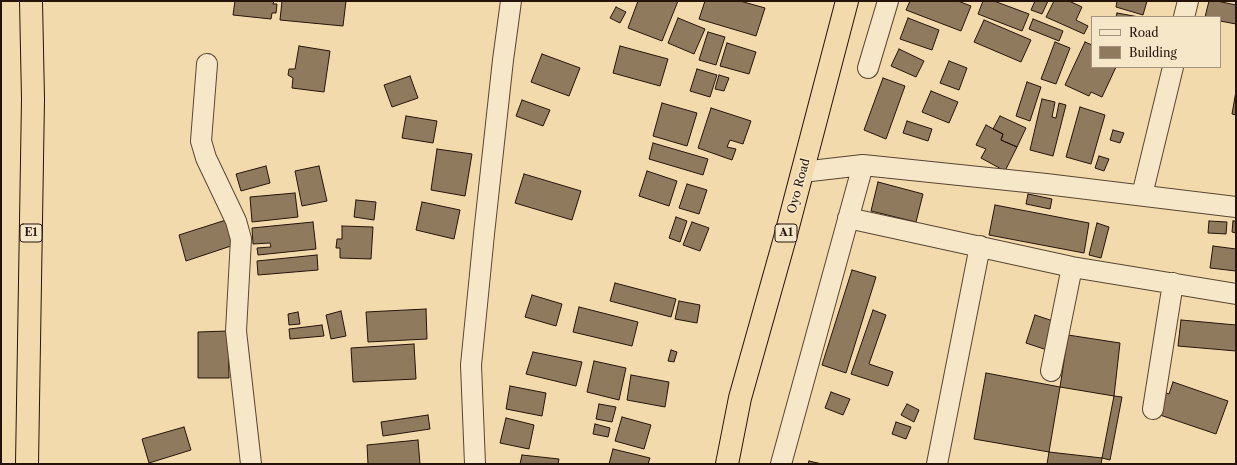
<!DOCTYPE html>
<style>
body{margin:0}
#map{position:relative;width:1237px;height:465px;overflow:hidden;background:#f3daac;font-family:"Libre Caslon Text",serif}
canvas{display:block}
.frame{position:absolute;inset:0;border:2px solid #251309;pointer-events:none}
.legend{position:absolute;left:1091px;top:16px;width:130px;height:52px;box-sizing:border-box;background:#f7e7c9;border:1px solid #a3927c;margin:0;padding:5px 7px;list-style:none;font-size:12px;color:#251309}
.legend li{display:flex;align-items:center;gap:8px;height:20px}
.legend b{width:20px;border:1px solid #a3927c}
</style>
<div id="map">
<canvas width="1237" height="465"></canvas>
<div class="frame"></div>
<ul class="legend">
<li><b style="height:5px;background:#f7e7c9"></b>Road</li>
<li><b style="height:11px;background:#907a5e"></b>Building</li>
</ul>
</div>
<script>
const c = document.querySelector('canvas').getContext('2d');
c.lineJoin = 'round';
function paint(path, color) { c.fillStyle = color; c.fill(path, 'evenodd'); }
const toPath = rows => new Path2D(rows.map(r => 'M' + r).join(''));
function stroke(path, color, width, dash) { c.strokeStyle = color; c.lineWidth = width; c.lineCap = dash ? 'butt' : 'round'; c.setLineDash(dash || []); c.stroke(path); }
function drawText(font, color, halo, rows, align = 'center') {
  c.font = font + ' "Libre Caslon Text",serif'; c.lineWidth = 3; c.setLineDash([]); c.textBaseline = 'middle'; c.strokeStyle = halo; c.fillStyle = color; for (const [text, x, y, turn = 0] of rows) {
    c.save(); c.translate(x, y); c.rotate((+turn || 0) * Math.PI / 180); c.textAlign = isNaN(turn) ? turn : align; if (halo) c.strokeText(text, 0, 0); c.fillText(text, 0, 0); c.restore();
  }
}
const building = toPath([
 [235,1,274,1,273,4,277,4,276,13,272,13,271,19,233,15,235,1],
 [282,1,346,1,343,26,280,20,282,1],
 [638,1,678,1,662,41,628,28,638,1],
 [705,1,740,1,765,8,756,36,699,19,705,1],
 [910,1,958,1,971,6,961,31,906,10,910,1],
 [983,1,994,1,1029,14,1022,31,978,14,983,1],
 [1035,1,1048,1,1042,14,1031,10,1035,1],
 [1054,1,1069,1,1082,7,1076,20,1088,26,1084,34,1046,17,1054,1],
 [1117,1,1147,1,1143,15,1116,7,1117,1],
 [1209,1,1217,1,1236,5,1236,24,1220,21,1220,17,1205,17,1209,1],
 [616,7,626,12,620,23,610,18,616,7],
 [1117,13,1139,17,1116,17,1117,13],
 [678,18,705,29,694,54,668,43,678,18],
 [908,18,939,30,932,50,900,39,908,18],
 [1033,19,1063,31,1059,41,1029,29,1033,19],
 [984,20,1031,40,1021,62,974,42,984,20],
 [708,32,725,37,716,65,699,60,708,32],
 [1055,42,1070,48,1056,84,1041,79,1055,42],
 [1085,42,1092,45,1092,67,1116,67,1102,97,1091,92,1089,96,1065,85,1085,42],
 [727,43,756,52,749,74,720,66,727,43],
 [299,46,330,51,324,92,292,88,293,78,288,75,289,69,295,69,299,46],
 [620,46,668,59,660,86,613,73,620,46],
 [899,49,924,61,916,77,891,66,899,49],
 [542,54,580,68,569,96,531,82,542,54],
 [949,61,967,68,959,90,940,83,949,61],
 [697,69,717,75,710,97,690,91,697,69],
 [719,75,729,78,724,91,715,89,719,75],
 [410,76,418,98,392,107,384,85,410,76],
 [883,78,905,86,886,139,864,130,883,78],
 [1027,82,1041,87,1030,121,1016,116,1027,82],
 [931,91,958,102,949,123,922,112,931,91],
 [1236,91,1236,115,1232,114,1236,91],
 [1042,99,1055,102,1052,117,1056,118,1059,103,1066,105,1053,156,1030,150,1042,99],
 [522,100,550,110,543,126,516,116,522,100],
 [662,103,697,113,687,146,653,136,662,103],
 [1080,107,1105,115,1091,164,1066,157,1080,107],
 [711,108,751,121,743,144,730,140,727,147,736,149,732,160,698,148,711,108],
 [406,116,437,121,433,143,402,138,406,116],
 [1000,116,1026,128,1017,147,1001,140,1003,134,993,129,1000,116],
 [907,121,932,129,928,141,903,133,907,121],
 [986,125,1003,134,1001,140,1017,147,1005,171,981,158,986,149,976,145,986,125],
 [1113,130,1124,133,1120,143,1110,140,1113,130],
 [653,143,708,159,703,175,649,159,653,143],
 [437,149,472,154,465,196,431,190,437,149],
 [1099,156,1109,159,1104,171,1095,168,1099,156],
 [266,166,270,183,241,191,236,174,266,166],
 [319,166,327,201,302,206,295,171,319,166],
 [647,171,677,181,669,206,639,196,647,171],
 [524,174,581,191,572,220,515,203,524,174],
 [878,182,923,194,916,222,871,211,878,182],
 [687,184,707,190,699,214,679,208,687,184],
 [295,193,298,217,252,222,250,197,295,193],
 [1028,194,1052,199,1050,209,1026,204,1028,194],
 [356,200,376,202,374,220,354,217,356,200],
 [422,202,460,210,454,239,416,230,422,202],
 [995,205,1089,223,1084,253,989,235,995,205],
 [676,217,687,221,680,242,669,238,676,217],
 [226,220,234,245,186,261,179,235,226,220],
 [1209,221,1227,222,1226,234,1208,233,1209,221],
 [1233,221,1236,221,1236,233,1232,232,1233,221],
 [313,222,316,249,258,255,257,248,271,247,270,243,253,244,252,228,313,222],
 [692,222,709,228,700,251,683,245,692,222],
 [1097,223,1109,227,1101,258,1089,255,1097,223],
 [342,226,373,227,371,259,340,258,340,248,336,248,337,239,342,239,342,226],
 [1213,246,1236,249,1236,271,1210,268,1213,246],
 [317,255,318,270,258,275,257,261,317,255],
 [852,270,876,277,846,373,822,365,852,270],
 [615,283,676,299,671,317,610,301,615,283],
 [532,295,562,304,556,326,525,317,532,295],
 [679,301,700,305,697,323,675,319,679,301],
 [579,307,638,322,632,346,573,332,579,307],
 [426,309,427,339,368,342,366,312,426,309],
 [873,310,886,315,869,364,893,372,888,386,851,374,873,310],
 [341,311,346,336,331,339,326,315,341,311],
 [298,312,300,324,289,325,288,314,298,312],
 [1035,315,1056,322,1047,350,1026,343,1035,315],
 [1181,320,1236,325,1236,351,1178,346,1181,320],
 [322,325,324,336,290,339,289,329,322,325],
 [228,331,229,378,198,378,198,332,228,331],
 [1068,335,1120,343,1114,396,1060,387,1068,335],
 [414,344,416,379,353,382,351,348,414,344],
 [671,350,677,352,674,362,668,361,671,350],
 [533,352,582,362,576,386,526,374,533,352],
 [594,361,626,368,619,400,587,392,594,361],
 [986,373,1060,387,1049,452,974,439,986,373],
 [631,375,669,382,665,407,627,400,631,375],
 [1173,382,1228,401,1216,434,1160,415,1164,403,1161,402,1164,392,1169,394,1173,382],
 [510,386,546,393,542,416,506,409,510,386],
 [831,392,850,399,843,415,825,408,831,392],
 [1114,396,1122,397,1110,460,1102,458,1114,396],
 [599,404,616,407,612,422,596,419,599,404],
 [907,404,919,410,914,422,901,415,907,404],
 [428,415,430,429,383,436,381,422,428,415],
 [622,417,651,425,644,449,615,441,622,417],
 [506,418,534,425,529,449,500,443,506,418],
 [896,422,911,427,906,439,892,434,896,422],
 [595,424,610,428,608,437,593,434,595,424],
 [184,427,191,450,149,463,142,439,184,427],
 [418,440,420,464,368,464,367,445,418,440],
 [613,449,650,458,648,464,609,464,613,449],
 [1049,452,1102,458,1101,464,1047,464,1049,452],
 [522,455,559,459,558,464,520,464,522,455],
 [809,461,822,464,808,464,809,461]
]);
const minor = toPath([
 [1184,17,1188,1],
 [207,64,201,141,206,158,236,221,241,239,236,331,251,464],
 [868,68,888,1],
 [802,172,863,165,1046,184,1236,207],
 [1142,195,1173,67],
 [848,218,1072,267,1236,294],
 [1051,371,1072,267],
 [1153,409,1173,283],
 [475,464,471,365,484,234,503,60,511,1],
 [781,464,863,165],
 [937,464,980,246]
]);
const highway = toPath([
 [27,464,33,99,31,1],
 [727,464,740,398,785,238,847,1]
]);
const shields = [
 [31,233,22],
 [786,233,22]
];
const shieldNames = [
 ["E1",31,233],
 ["A1",786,233]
];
const streetNames = [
 ["Oyo Road",799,186,-75]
];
paint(building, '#907a5e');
stroke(building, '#251309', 1);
stroke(minor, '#584532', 22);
stroke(highway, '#251309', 24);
stroke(minor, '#f7e7c9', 20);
stroke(highway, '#f3daac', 22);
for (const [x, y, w] of shields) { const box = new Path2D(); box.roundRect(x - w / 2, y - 9, w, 18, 3); c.fillStyle = '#f7e7c9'; c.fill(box); stroke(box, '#251309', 1); }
drawText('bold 11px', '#251309', null, shieldNames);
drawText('12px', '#251309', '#f7e7c9', streetNames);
</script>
